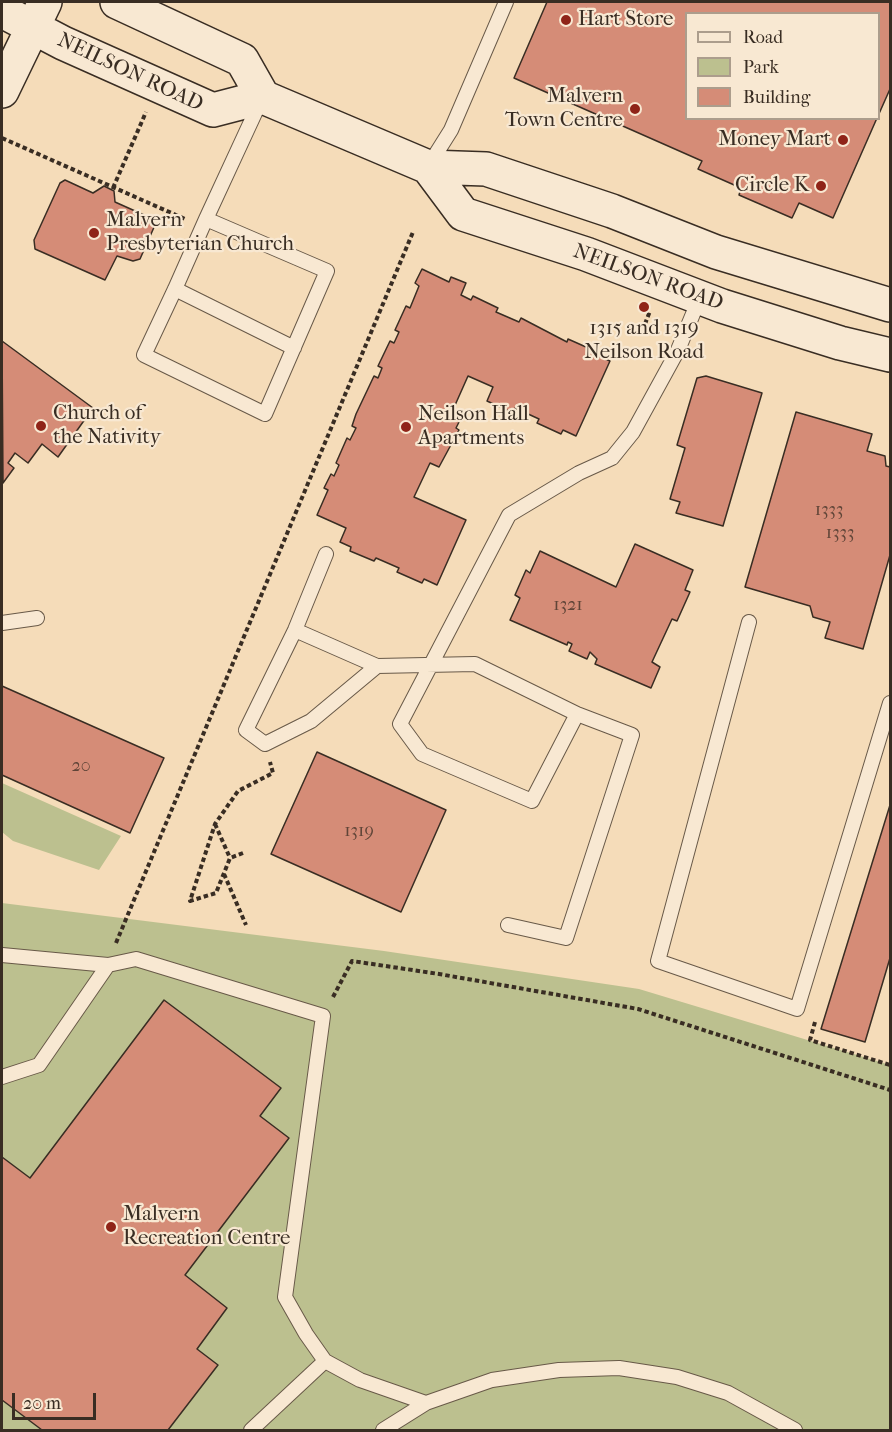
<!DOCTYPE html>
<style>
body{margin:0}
#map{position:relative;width:892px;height:1432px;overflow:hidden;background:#f5dcb9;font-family:"IM FELL French Canon",serif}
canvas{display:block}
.frame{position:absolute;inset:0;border:3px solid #392d23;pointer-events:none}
.legend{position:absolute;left:685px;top:12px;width:195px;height:108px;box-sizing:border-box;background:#f8e8d2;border:2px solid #ac9d8c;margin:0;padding:8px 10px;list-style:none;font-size:18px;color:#392d23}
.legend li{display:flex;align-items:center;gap:12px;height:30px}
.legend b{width:30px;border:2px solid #ac9d8c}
.scale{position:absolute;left:12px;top:1393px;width:84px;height:27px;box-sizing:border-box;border:3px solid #392d23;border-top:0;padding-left:8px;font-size:18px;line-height:21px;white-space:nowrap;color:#392d23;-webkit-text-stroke:4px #f8e8d2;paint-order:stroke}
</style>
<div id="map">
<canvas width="892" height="1432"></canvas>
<div class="frame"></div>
<ul class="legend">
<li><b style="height:8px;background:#f8e8d2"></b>Road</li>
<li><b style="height:16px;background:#bcc08f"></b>Park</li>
<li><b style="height:16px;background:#d58c77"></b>Building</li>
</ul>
<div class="scale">20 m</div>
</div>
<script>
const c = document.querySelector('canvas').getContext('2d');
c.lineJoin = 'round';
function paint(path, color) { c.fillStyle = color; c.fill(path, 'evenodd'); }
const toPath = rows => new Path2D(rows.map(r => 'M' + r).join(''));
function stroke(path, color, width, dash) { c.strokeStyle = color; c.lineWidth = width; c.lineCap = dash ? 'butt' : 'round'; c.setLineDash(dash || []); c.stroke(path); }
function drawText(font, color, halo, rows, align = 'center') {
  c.font = font + ' "IM FELL French Canon",serif'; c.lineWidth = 4.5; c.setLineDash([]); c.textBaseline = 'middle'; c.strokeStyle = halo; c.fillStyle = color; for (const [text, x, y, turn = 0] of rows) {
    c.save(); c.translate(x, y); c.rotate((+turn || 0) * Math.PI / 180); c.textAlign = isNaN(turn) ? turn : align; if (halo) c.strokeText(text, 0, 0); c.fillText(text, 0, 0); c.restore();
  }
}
const green = toPath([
 [2,783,121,836,99,870,13,841,2,832],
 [2,903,384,951,639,989,890,1065,890,1430,2,1430]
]);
const building = toPath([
 [547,2,890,2,890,89,878,116,878,14,686,14,686,118,877,118,833,218,799,203,792,218,739,195,741,188,698,169,702,161,514,78,547,2],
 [65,180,93,193,104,186,114,191,115,202,153,219,155,225,140,259,133,261,117,256,105,280,35,249,34,240,60,183,65,180],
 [422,269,449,282,451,277,466,283,461,295,471,300,473,296,498,308,496,312,519,322,521,318,567,342,568,339,595,351,593,354,610,361,576,436,563,430,561,434,537,423,539,419,515,408,513,413,487,401,493,387,468,376,452,412,462,416,456,428,459,430,439,467,430,463,414,497,466,520,437,585,424,579,422,583,397,572,399,568,376,558,374,561,350,551,351,547,340,542,346,528,317,515,328,490,324,488,331,474,334,476,339,465,336,463,347,438,350,440,356,428,352,426,356,414,374,376,378,378,382,368,378,366,390,341,394,343,399,332,395,330,406,306,410,308,419,286,415,283,422,269],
 [2,341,93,408,58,457,42,444,28,463,15,453,8,463,14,468,3,483,2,341],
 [706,376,762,393,723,526,676,513,680,502,670,499,685,448,677,445,697,378,706,376],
 [796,412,872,434,867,451,885,456,886,466,890,467,890,555,863,649,825,638,830,622,813,617,810,606,745,587,796,412],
 [635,544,693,570,685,590,690,592,677,621,672,619,652,662,660,667,651,688,595,664,597,659,590,652,587,659,569,651,572,644,568,642,567,645,510,620,520,598,515,595,526,570,530,573,540,551,616,587,635,544],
 [2,686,164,758,130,833,2,775,2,686],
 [317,752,446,810,401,912,271,854,317,752],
 [890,805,890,958,865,1042,821,1029,890,805],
 [164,1000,281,1088,260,1116,289,1138,185,1275,227,1308,197,1349,218,1365,168,1430,42,1430,2,1400,2,1157,30,1178,164,1000]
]);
const path = toPath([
 [2,138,185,219],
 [113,188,146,112],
 [645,324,650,311],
 [215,824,230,858],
 [243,853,230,858,216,893,190,901,215,824,238,791,273,773,270,762],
 [224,874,246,925],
 [116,943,413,232],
 [333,997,352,961,439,974,638,1009,890,1090],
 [815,1022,810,1040,890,1065]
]);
const lane = toPath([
 [429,165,451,130,506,2],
 [206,219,327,271,265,414,144,355,175,289,206,219,261,100],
 [175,289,294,348],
 [326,554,295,630,246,730,265,744,311,721,377,666],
 [749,622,658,961,797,1009,890,703],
 [2,623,37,618],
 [295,630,377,666,475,664,577,714,632,735,566,938,508,925],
 [577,714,532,801,422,754,400,724,509,515,579,473,612,458,633,432,678,350,700,297],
 [2,955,108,965,136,959,323,1016,285,1297,306,1334,325,1361,360,1380,426,1403],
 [2,1077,39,1065,108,965],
 [251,1430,325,1361],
 [383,1430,426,1403,492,1380,559,1370,619,1368,677,1377,728,1393,795,1430]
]);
const secondary = toPath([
 [117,2,242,60,263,97,428,167,486,169,612,211,716,252,890,305],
 [2,11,63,43,213,110,263,97],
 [2,91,45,2],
 [428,167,463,214,586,254,722,306,840,343,890,355]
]);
const markers = [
 [566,20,6,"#8f2418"],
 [635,109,6,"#8f2418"],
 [843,140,6,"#8f2418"],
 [821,186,6,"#8f2418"],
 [94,233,6,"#8f2418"],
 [644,307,6,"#8f2418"],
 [41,426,6,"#8f2418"],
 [406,427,6,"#8f2418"],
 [111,1227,6,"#8f2418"]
];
const numberNames = [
 ["1333",829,511],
 ["1333",840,534],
 ["1321",568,606],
 ["20",81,767],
 ["1319",359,832]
];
const poiNames = [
 ["Hart Store",578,20],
 ["Malvern",623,97,"right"],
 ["Town Centre",623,121,"right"],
 ["Money Mart",831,140,"right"],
 ["Circle K",809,186,"right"],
 ["Malvern",106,221],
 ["Presbyterian Church",106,245],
 ["1315 and 1319",644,329,"center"],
 ["Neilson Road",644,353,"center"],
 ["Church of",53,414],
 ["the Nativity",53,438],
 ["Neilson Hall",418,415],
 ["Apartments",418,439],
 ["Malvern",123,1215],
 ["Recreation Centre",123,1239]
];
const streetNames = [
 ["NEILSON ROAD",130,73,25],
 ["NEILSON ROAD",648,278,20]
];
paint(green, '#bcc08f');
paint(building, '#d58c77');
stroke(building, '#392d23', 1.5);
stroke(lane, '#685948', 16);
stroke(secondary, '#392d23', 36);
stroke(path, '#392d23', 4, [4.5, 3]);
stroke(lane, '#f8e8d2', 14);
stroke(secondary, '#f8e8d2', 33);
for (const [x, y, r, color] of markers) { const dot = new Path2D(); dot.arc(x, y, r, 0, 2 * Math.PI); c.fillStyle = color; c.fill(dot); stroke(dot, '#f8e8d2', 2); }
drawText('18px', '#604538', null, numberNames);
drawText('21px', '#392d23', '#f8e8d2', poiNames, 'left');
drawText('21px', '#392d23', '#f8e8d2', streetNames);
</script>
